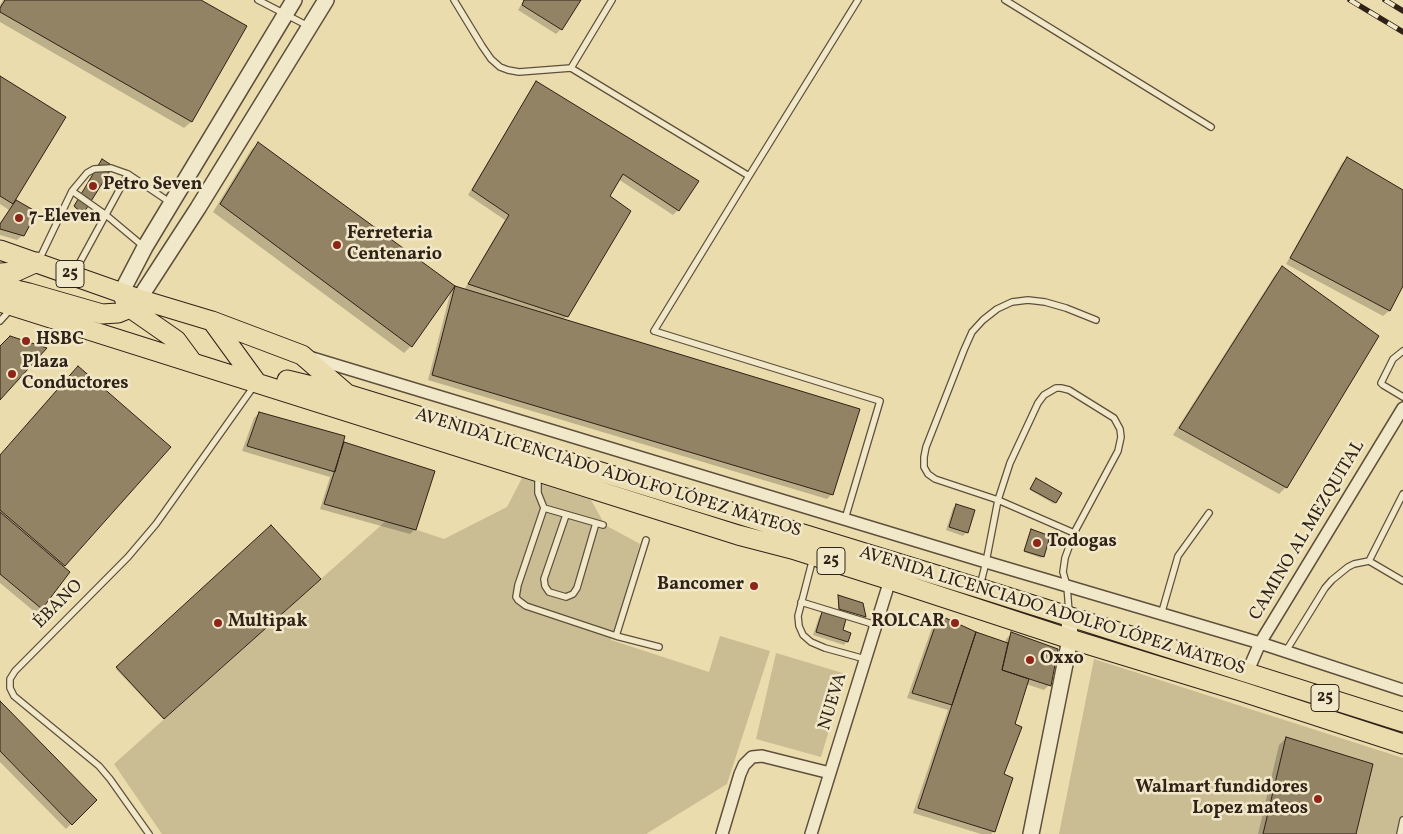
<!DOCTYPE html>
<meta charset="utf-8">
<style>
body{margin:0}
canvas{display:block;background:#eadcac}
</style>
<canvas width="1403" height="834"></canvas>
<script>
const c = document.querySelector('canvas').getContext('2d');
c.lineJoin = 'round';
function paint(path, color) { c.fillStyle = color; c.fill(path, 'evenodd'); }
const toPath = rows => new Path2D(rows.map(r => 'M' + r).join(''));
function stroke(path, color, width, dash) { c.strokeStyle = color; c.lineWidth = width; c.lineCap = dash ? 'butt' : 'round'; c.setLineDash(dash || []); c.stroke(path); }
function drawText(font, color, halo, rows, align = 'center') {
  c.font = font + ' Vollkorn,serif'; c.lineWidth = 5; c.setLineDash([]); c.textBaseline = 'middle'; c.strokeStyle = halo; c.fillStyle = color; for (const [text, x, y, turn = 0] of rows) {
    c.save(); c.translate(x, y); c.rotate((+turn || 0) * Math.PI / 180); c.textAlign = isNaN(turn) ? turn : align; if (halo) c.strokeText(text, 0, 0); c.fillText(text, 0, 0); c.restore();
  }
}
const green = toPath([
 [522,478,591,500,605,525,640,544,611,640,709,672,720,636,770,651,727,784,646,834,162,834,114,764,387,520,444,539,507,507],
 [776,653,846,674,821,757,756,739],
 [1094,659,1403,758,1403,834,1059,834]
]);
const shadow = toPath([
 [3,0,198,0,246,26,191,122,184,128,0,22,0,5],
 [524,0,579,0,561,29,556,34,518,10],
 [0,77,14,200,35,213,23,235,17,240,0,235,0,223,9,210,0,204],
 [537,83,678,210,673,215,618,179,609,196,567,316,563,320,832,494,827,499,428,380,451,290,411,346,404,353,213,212,251,150,258,144,455,287,464,290,505,220,468,195,532,88],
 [1347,158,1403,191,1403,283,1389,311,1383,316,1286,264,1342,163],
 [101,162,82,213,81,214,74,207],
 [1282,268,1286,487,1279,494,1173,435,1275,275],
 [259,413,340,448,344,444,415,529,410,534,320,509,330,477,242,451,254,418],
 [169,447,63,567,41,608,36,613,0,583,0,456],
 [1035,481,1060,493,1054,504,1030,490],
 [956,505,967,532,963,536,946,530,953,508],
 [271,527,319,579,163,719,116,669],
 [1031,531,1042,556,1041,558,1024,552],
 [838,597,865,616,838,610],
 [822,614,841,631,847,641,844,645,813,635,819,617],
 [939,617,976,633,1005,643,1006,639,1011,634,1049,685,1044,690,1026,684,1013,724,1003,775,994,831,991,834,981,834,913,813,948,710,907,698,934,622],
 [0,703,95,800,66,829,0,762],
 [1286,738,1355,834,1258,834,1279,745]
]);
const building = toPath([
 [5,0,201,0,247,26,192,122,0,12,0,8,5,0],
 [524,0,581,0,562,30,522,5,524,0],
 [0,76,66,117,13,204,0,196,0,76],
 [536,81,699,181,679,211,623,174,610,196,631,211,568,317,468,284,509,215,472,190,536,81],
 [258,142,455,286,412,347,220,204,258,142],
 [1347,157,1403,190,1403,286,1390,311,1290,258,1347,157],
 [102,159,113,166,83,214,74,206,102,159],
 [16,200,37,212,24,236,0,229,0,224,16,200],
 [1282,266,1379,336,1287,488,1179,428,1282,266],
 [455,286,860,409,833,495,432,375,455,286],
 [10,336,47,348,0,400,0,346,10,336],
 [78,366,171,447,65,566,0,510,0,455,78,366],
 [259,412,345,436,335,472,247,446,259,412],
 [344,442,435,471,416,530,324,504,344,442],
 [1036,478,1062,493,1056,503,1030,489,1036,478],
 [956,504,975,510,968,533,949,527,956,504],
 [0,512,70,572,42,609,0,574,0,512],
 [271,525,321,579,164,719,116,667,271,525],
 [1031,529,1050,536,1044,557,1024,551,1031,529],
 [838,595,863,603,866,617,839,609,838,595],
 [822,612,846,619,843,630,851,633,848,642,816,632,822,612],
 [939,615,976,632,952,705,912,693,939,615],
 [976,632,1008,643,1002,670,1029,679,1015,724,1022,727,1004,774,1013,778,995,832,918,808,976,632],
 [1011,632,1058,649,1051,686,1002,670,1011,632],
 [0,701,97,800,72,825,0,751,0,701],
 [1286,737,1373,764,1356,834,1263,834,1286,737]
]);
const service = toPath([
 [258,0,310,27],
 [454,0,482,46,491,59,500,67,508,70,519,72,571,68,749,176,654,331,880,401,845,519],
 [1005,0,1211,127],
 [571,68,612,0],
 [749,176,858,0],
 [72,191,106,215,143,246],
 [39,260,72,191,87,173,94,169,111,168,128,174,171,203],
 [74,273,128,174],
 [0,321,10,310],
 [1403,351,1393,359,1381,383,1383,385,1403,397],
 [538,476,538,493,544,508,518,585,516,597,518,600,526,606,616,636],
 [544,508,603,525],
 [566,515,544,579,545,586,549,592,566,597,573,594,577,588,596,523],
 [1074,533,998,500,935,479,928,474,924,467,924,457,926,447,964,350,972,332,983,320,997,309,1012,302,1028,300,1045,302,1066,308,1096,320],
 [646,540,616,636,659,647],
 [813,558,798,616,799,626,803,635,811,642,825,648,865,659],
 [1369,561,1403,494],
 [980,586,986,562,998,500,1010,463,1038,403,1044,395,1056,388,1061,388,1069,390,1114,418,1120,429,1121,437,1118,451,1074,533,1065,558,1063,572,1067,586,1069,612],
 [801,602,876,625],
 [1161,615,1178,556,1209,513],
 [1286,651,1325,588,1332,580,1348,567,1354,564,1369,561,1403,581],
 [149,834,110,779,99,766,14,696,10,688,10,679,15,671,128,557,156,524,254,386],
 [1400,834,1403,820]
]);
const minor = toPath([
 [309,357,986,562,1260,643,1403,690],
 [1247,673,1260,643,1403,408],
 [722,834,740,774,744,765,752,757,762,756,830,773],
 [811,834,890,580]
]);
const tertiary = toPath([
 [121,293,145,247,294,0],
 [139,299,198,208,326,0],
 [1031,834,1070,639,1069,617]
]);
const primary = toPath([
 [0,250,139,299,212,321,302,355,347,394,979,588,1403,722],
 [0,273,15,272,37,262],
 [0,289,12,289,29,293,102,314,118,313,130,308,139,299],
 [124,298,130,308,176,340,193,363],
 [0,302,738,535,792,549,890,580,1070,639,1240,691,1403,744],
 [212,321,257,383],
 [287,380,345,394]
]);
const rail = toPath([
 [1350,0,1403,32],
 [1385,0,1403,11]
]);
const markers = [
 [93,186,5,"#8f2418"],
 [19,218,5,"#8f2418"],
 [337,245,5,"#8f2418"],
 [26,341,5,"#8f2418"],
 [12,374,5,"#8f2418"],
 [1037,543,5,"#8f2418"],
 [754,586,5,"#8f2418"],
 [218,623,5,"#8f2418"],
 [955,623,5,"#8f2418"],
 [1030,660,5,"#8f2418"],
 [1318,799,5,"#8f2418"]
];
const shields = [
 [70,274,28],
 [831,561,28],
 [1325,698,28]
];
const shieldNames = [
 ["25",70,274],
 ["25",831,561],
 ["25",1325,698]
];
const poiNames = [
 ["Petro Seven",103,186],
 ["7-Eleven",29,218],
 ["Ferreteria",347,235],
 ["Centenario",347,256],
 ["HSBC",36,341],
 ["Plaza",22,364],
 ["Conductores",22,385],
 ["Todogas",1047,543],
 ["Bancomer",744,586,"right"],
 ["Multipak",228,623],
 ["ROLCAR",945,623,"right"],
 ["Oxxo",1040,660],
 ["Walmart fundidores",1308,789,"right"],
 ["Lopez mateos",1308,810,"right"]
];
const streetNames = [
 ["AVENIDA LICENCIADO ADOLFO LÓPEZ MATEOS",608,474,17],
 ["CAMINO AL MEZQUITAL",1308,531,-59],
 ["ÉBANO",59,605,-45],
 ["AVENIDA LICENCIADO ADOLFO LÓPEZ MATEOS",1052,612,17],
 ["NUEVA",834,702,-73]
];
paint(green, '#cabc93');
paint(shadow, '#0003');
paint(building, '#918364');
stroke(building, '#302217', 1);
stroke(service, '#5e503c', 8);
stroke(minor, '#5e503c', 14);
stroke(tertiary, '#5e503c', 18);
stroke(primary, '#302217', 21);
stroke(service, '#f1e8c9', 5.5);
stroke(minor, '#f1e8c9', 11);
stroke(tertiary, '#f1e8c9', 15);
stroke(primary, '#eadcac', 19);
stroke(rail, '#302217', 5.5);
stroke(rail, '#f1e8c9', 4, [11]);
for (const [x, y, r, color] of markers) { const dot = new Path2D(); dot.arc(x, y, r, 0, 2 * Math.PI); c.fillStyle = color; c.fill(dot); stroke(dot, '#f1e8c9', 2); }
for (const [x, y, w] of shields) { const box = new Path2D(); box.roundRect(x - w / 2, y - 13.5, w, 27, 4); c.fillStyle = '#f1e8c9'; c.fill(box); stroke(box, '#302217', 1); }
drawText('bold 16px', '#302217', null, shieldNames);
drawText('bold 18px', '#302217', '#f1e8c9', poiNames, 'left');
drawText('18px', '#302217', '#f1e8c9', streetNames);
</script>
